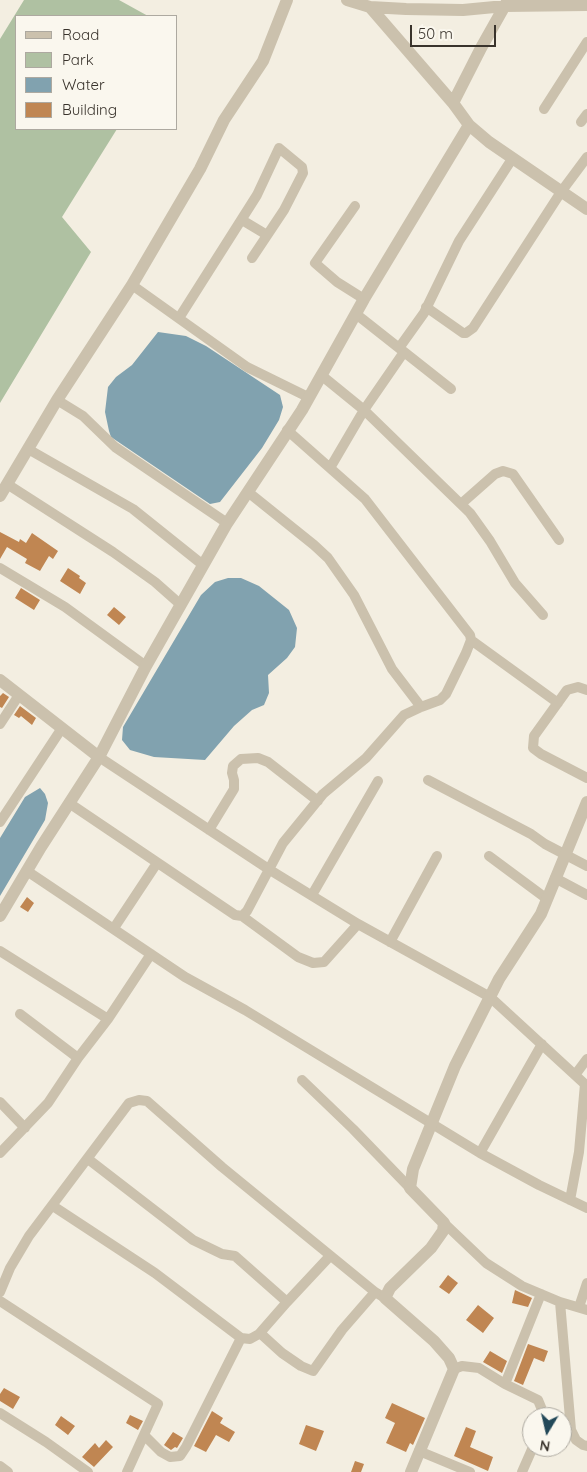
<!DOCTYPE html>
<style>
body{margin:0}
#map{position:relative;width:587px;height:1472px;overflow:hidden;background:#f3eee1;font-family:Quicksand,sans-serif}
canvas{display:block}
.legend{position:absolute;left:15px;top:15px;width:162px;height:115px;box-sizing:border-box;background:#faf7ee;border:1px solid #ada9a0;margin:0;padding:6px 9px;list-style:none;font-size:15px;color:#39332c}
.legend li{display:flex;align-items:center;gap:10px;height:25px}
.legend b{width:25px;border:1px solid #ada9a0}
.north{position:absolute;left:522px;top:1407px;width:50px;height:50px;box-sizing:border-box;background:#faf7ee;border:1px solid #ada9a0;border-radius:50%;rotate:189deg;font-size:14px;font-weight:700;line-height:20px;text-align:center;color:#39332c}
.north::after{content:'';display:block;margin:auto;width:18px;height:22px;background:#234959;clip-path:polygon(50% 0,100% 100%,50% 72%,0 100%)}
.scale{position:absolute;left:410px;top:25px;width:86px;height:22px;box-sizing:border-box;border:2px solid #39332c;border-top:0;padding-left:6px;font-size:15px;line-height:18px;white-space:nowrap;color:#39332c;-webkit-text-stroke:4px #faf7ee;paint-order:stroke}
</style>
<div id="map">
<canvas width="587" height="1472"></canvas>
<ul class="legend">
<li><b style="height:6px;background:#cbc1ad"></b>Road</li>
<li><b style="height:14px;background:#afc1a2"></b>Park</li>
<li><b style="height:14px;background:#81a2af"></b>Water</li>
<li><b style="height:14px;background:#c08652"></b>Building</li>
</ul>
<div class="north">N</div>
<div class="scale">50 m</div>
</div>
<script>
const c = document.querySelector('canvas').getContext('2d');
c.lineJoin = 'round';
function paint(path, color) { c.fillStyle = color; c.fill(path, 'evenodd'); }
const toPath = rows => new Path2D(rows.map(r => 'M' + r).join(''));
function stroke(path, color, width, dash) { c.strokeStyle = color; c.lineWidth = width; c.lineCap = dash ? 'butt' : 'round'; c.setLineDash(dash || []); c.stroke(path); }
const green = toPath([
 [24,0,119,0,148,16,16,16,16,129,117,129,62,217,91,252,0,403,0,39]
]);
const water = toPath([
 [158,332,186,336,206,346,280,395,283,407,279,420,262,448,220,502,210,504,111,437,109,431,105,412,108,387,116,377,132,365],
 [228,578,241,578,259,586,289,610,297,628,295,647,287,658,268,675,269,693,264,705,252,710,234,726,205,760,154,757,130,750,122,740,123,727,201,595,215,582],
 [40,788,45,794,48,803,45,820,0,896,0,838,25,797]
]);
const building = toPath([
 [0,532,19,542,20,539,26,543,32,533,58,551,53,559,49,556,40,571,25,563,27,559,7,547,0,559],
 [68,568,80,576,79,578,86,583,80,594,60,581],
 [21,588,40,600,34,610,15,598],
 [114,607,126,617,119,625,107,615],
 [3,693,9,697,2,708,0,707,0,696],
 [20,706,36,718,32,725,21,716,19,718,14,715],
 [27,897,34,903,28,912,20,907],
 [448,1275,458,1283,449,1294,439,1287],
 [515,1290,532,1298,528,1307,512,1303],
 [478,1305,494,1318,483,1333,466,1320],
 [528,1344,548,1351,544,1362,534,1358,523,1385,514,1381],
 [490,1351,507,1361,502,1373,483,1362],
 [4,1388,20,1397,13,1409,0,1401,0,1394],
 [392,1403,425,1418,413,1445,410,1443,406,1452,386,1443,395,1423,385,1418],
 [212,1411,223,1418,220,1423,235,1432,229,1442,216,1435,206,1452,194,1446],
 [130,1415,143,1421,138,1430,126,1423],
 [61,1416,75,1426,68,1435,55,1425],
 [306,1425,324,1431,316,1451,299,1444],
 [466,1427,476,1431,470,1447,493,1457,488,1471,454,1456],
 [173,1432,183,1438,177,1448,175,1447,171,1450,164,1445],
 [106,1440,113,1447,94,1467,82,1457,95,1443,99,1448],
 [355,1461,364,1464,361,1472,351,1472]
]);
const minor = toPath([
 [544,109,587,42],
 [581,122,587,114],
 [355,206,315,263,337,282,364,299],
 [242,220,267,235],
 [132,285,247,367,308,397],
 [426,307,463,333,466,333,473,328,561,192,587,157],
 [356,314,451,389],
 [179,318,257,195,279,148,302,167,303,173,284,210,252,258],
 [399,348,424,313,459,241,512,159],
 [321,375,364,410,470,513,490,541,515,583,543,615],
 [57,400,83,416,115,447,227,523],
 [28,449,133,509,203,565],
 [330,468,364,410,404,352],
 [7,484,113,552,155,582,181,605],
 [248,492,314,545,328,558,354,595,392,669,421,707],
 [461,504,495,474,503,471,513,474,559,540],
 [0,568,65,607,146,666],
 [471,640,558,703],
 [587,690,578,687,567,690,534,736,533,748,541,754,587,778],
 [0,724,19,695],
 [99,757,270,870,358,924,490,997,587,1086],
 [428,780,531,834,545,844,587,866],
 [69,803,235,915,242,916,247,911,283,843,323,794,366,758,404,715,421,707,440,700,446,694,466,653,471,640,470,635,365,499,287,430],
 [0,822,62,728],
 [209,830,234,789,234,780,232,773,233,766,241,759,258,758,268,762,318,801],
 [489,856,547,899],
 [27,871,185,977,245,1010,480,1153,539,1185,587,1208],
 [555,878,587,895],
 [312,895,378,781],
 [242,916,298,957,313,963,324,962,358,924],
 [114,928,157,863],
 [390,942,437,856],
 [0,951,108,1019],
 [20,1014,78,1058],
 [575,1075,587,1059],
 [302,1080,353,1129,410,1188],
 [0,1102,25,1128],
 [0,1153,48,1103,78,1058,108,1019,151,954],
 [480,1153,542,1044],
 [88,1159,193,1240,222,1254,235,1256,287,1302,330,1256],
 [570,1200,579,1152,585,1084],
 [53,1206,155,1273,241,1338,250,1339,259,1334,287,1302],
 [444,1223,486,1263,522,1286,560,1302,587,1310],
 [0,1292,10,1268,29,1236,129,1103,139,1100,147,1101,222,1167,375,1292,385,1298],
 [541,1294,505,1384,538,1400,545,1417],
 [0,1301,158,1404,127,1472],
 [560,1302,571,1430,576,1440,583,1445,587,1446],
 [579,1307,587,1283],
 [260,1333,282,1353,301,1366,313,1371,342,1330,375,1292],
 [454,1369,462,1366,479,1368,505,1384],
 [0,1413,46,1442,88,1472],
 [145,1436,161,1452,170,1457,180,1456,186,1447,241,1338],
 [419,1451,470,1472],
 [0,1466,8,1472],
 [522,1472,533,1447]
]);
const tertiary = toPath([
 [347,0,370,7,406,9,463,10,505,6,587,5],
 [508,0,481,48,453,103,469,125,489,142,587,209],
 [370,7,453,103],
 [0,496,57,400,132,285,200,169,224,120,263,61,287,0],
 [0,680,99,757,146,666,226,525,302,410,364,299,469,125],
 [0,916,41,847,99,757],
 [411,1472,454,1369,449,1358,434,1341,385,1298,390,1288,431,1248,443,1231,444,1223,410,1188,413,1169,455,1066,499,979,541,914,587,802]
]);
paint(green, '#afc1a2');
paint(water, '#81a2af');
paint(building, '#c08652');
stroke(minor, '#cbc1ad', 10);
stroke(tertiary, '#cbc1ad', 12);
</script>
